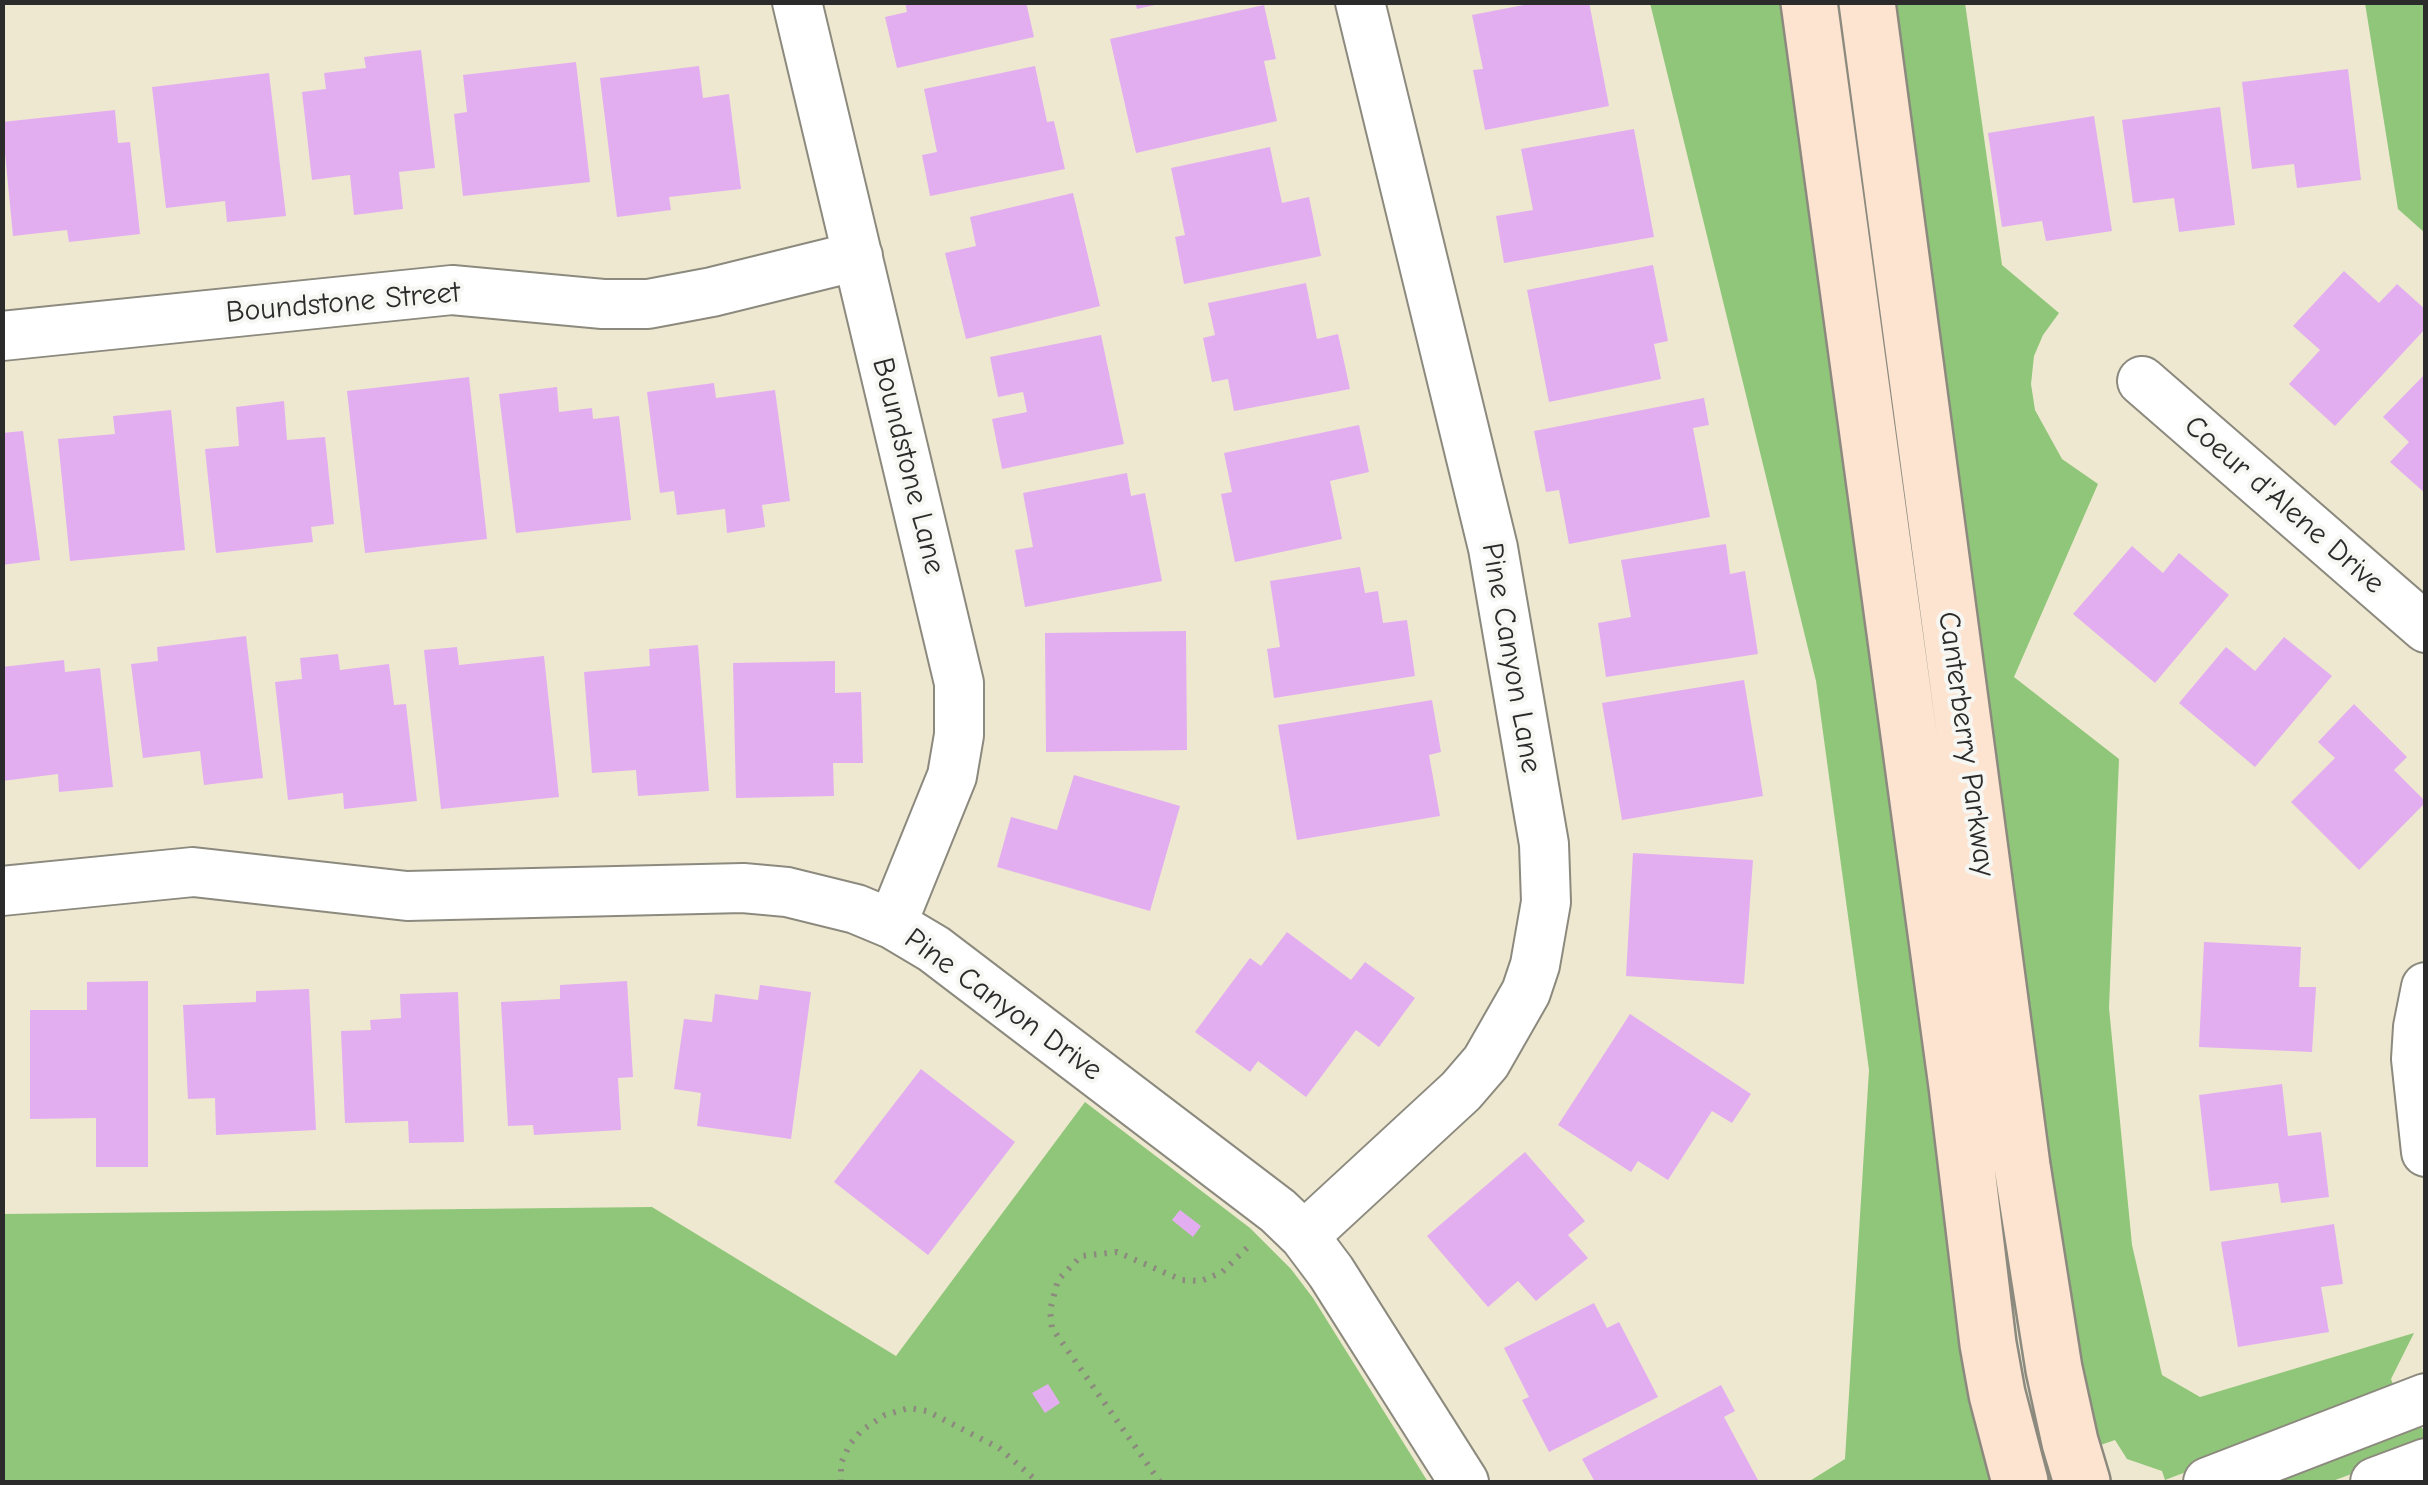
<!DOCTYPE html>
<style>
body{margin:0}
#map{position:relative;width:2428px;height:1485px;overflow:hidden;background:#eee8d1;font-family:"Comic Neue",sans-serif}
canvas{display:block}
.frame{position:absolute;inset:0;border:5px solid #2b2b2b;pointer-events:none}
</style>
<div id="map">
<canvas width="2428" height="1485"></canvas>
<div class="frame"></div>
</div>
<script>
const c = document.querySelector('canvas').getContext('2d');
c.lineJoin = 'round';
function paint(path, color) { c.fillStyle = color; c.fill(path, 'evenodd'); }
const toPath = rows => new Path2D(rows.map(r => 'M' + r).join(''));
function stroke(path, color, width, dash) { c.strokeStyle = color; c.lineWidth = width; c.lineCap = dash ? 'butt' : 'round'; c.setLineDash(dash || []); c.stroke(path); }
function drawText(font, color, halo, rows, align = 'center') {
  c.font = font + ' "Comic Neue",sans-serif'; c.lineWidth = 8; c.setLineDash([]); c.textBaseline = 'middle'; c.strokeStyle = halo; c.fillStyle = color; for (const [text, x, y, turn = 0] of rows) {
    c.save(); c.translate(x, y); c.rotate((+turn || 0) * Math.PI / 180); c.textAlign = isNaN(turn) ? turn : align; if (halo) c.strokeText(text, 0, 0); c.fillText(text, 0, 0); c.restore();
  }
}
const green = toPath([
 [1650,3,1790,3,2000,1482,1808,1482,1845,1459,1869,1070,1816,681],
 [1884,3,1965,3,2002,265,2059,313,2043,335,2034,356,2031,384,2035,410,2062,459,2098,484,2014,677,2119,759,2109,1008,2132,1245,2162,1375,2200,1397,2414,1333,2391,1379,2396,1392,2165,1480,2162,1471,2127,1459,2115,1440,2089,1449],
 [2365,3,2425,3,2425,233,2398,209],
 [1085,1102,1250,1228,1291,1269,1313,1298,1428,1482,3,1482,2,1214,652,1207,896,1356],
 [2415,1422,2425,1431,2425,1442,2421,1448,2330,1482,2250,1482]
]);
const building = toPath([
 [905,2,1026,2,1034,37,897,68,885,17,907,12],
 [1135,2,1159,2,1159,4,1137,9],
 [1539,2,1589,2,1609,106,1485,130,1473,70,1483,69,1472,15],
 [1264,5,1276,59,1264,61,1277,121,1136,153,1110,39],
 [421,50,435,168,399,172,403,209,354,215,350,175,312,180,302,92,326,89,324,73,366,68,364,57],
 [576,62,590,182,463,196,454,114,467,112,463,75],
 [699,66,703,98,729,94,741,189,669,197,671,210,617,217,600,78],
 [1035,66,1047,122,1054,121,1065,169,930,196,922,155,937,152,924,89],
 [2348,69,2361,180,2297,188,2294,164,2252,169,2242,82],
 [269,73,286,216,227,222,225,201,166,208,152,87],
 [2220,107,2235,225,2179,232,2174,198,2133,203,2122,120],
 [115,110,118,143,130,142,140,234,69,242,67,230,13,236,2,122],
 [2094,116,2112,231,2046,241,2042,221,2002,227,1988,133],
 [1634,129,1654,237,1504,263,1496,216,1533,210,1521,149],
 [1270,147,1282,203,1309,197,1321,256,1184,284,1175,237,1185,235,1171,168],
 [1073,193,1100,306,966,339,945,253,976,246,970,217],
 [1653,265,1668,341,1654,344,1661,379,1549,402,1527,290],
 [2344,271,2379,303,2397,284,2426,310,2426,328,2335,426,2289,384,2320,350,2293,326],
 [1306,283,1317,339,1338,334,1350,389,1234,411,1228,379,1212,382,1203,338,1215,335,1208,303],
 [1101,335,1124,444,1002,469,992,419,1027,412,1023,392,998,397,990,357],
 [2426,373,2426,494,2390,462,2409,442,2383,417],
 [469,377,487,539,365,553,347,391],
 [714,383,716,398,775,390,790,501,762,505,765,527,727,533,725,509,677,515,674,491,660,493,647,392],
 [557,387,559,412,592,408,593,419,619,416,631,520,516,533,499,394],
 [1704,398,1709,425,1693,428,1710,517,1569,544,1559,490,1546,492,1534,431],
 [284,401,287,440,325,437,334,524,311,527,313,542,216,553,205,449,239,446,236,407],
 [171,410,185,550,70,561,58,439,115,434,113,416],
 [1359,425,1369,472,1330,481,1342,539,1235,562,1221,494,1232,492,1224,453],
 [23,431,40,560,2,565,2,433],
 [1127,473,1131,496,1145,493,1162,581,1025,607,1015,550,1033,547,1023,493],
 [1726,544,1730,574,1745,571,1758,654,1606,677,1598,623,1631,617,1621,560],
 [2132,546,2163,573,2179,553,2229,595,2155,683,2073,614],
 [1360,567,1365,593,1378,591,1383,623,1407,620,1415,676,1274,698,1267,649,1280,647,1270,581],
 [1186,631,1187,750,1046,752,1045,633],
 [246,636,263,778,204,785,200,751,143,758,131,664,158,661,157,647],
 [2284,637,2332,676,2255,767,2179,703,2226,647,2255,671],
 [698,645,709,791,638,796,636,770,592,773,584,672,650,666,649,649],
 [457,647,459,665,544,656,559,797,441,809,424,650],
 [338,654,340,670,389,664,394,705,406,704,417,801,344,809,343,793,288,800,275,682,302,679,300,658],
 [64,660,65,672,100,668,113,787,59,792,58,774,2,781,2,667],
 [835,661,835,693,861,692,863,763,833,763,834,796,736,798,733,663],
 [1744,680,1763,796,1622,820,1602,703],
 [1432,700,1441,752,1429,755,1440,816,1297,840,1278,725],
 [2354,704,2407,757,2394,770,2426,802,2359,870,2291,802,2335,758,2318,742],
 [1074,775,1180,806,1150,911,997,867,1011,817,1057,830],
 [1633,853,1753,860,1744,984,1626,976],
 [1287,932,1351,980,1365,962,1415,998,1379,1047,1356,1030,1306,1097,1258,1061,1250,1072,1195,1032,1250,958,1261,966],
 [2204,942,2301,947,2299,987,2316,987,2312,1052,2199,1047],
 [148,981,148,1167,96,1167,96,1118,30,1119,30,1010,87,1010,87,982],
 [627,981,633,1077,618,1078,621,1130,534,1135,533,1125,508,1126,501,1002,560,999,560,985],
 [760,985,811,992,791,1139,697,1126,701,1093,674,1089,684,1019,712,1022,715,994,758,1000],
 [309,989,316,1130,216,1135,215,1098,188,1099,183,1005,256,1002,256,991],
 [458,992,464,1142,409,1143,408,1121,345,1123,341,1031,371,1030,370,1020,401,1018,400,994],
 [1630,1014,1751,1094,1732,1123,1712,1111,1668,1180,1638,1161,1631,1172,1558,1125],
 [921,1069,1015,1142,928,1255,834,1182],
 [2282,1084,2288,1136,2321,1132,2329,1197,2281,1203,2278,1183,2210,1191,2199,1095],
 [1525,1152,1585,1221,1568,1235,1588,1258,1536,1301,1518,1281,1488,1307,1427,1236],
 [1180,1210,1201,1226,1193,1237,1172,1220],
 [2334,1224,2343,1284,2321,1287,2329,1332,2238,1347,2221,1242],
 [1594,1303,1607,1328,1619,1322,1658,1397,1549,1452,1522,1400,1529,1397,1504,1348],
 [1048,1384,1060,1403,1045,1413,1032,1393],
 [1721,1385,1735,1411,1724,1417,1759,1482,1595,1482,1582,1459]
]);
const path = toPath([
 [841,1482,841,1463,850,1444,862,1430,885,1415,909,1408,927,1411,999,1448,1038,1482],
 [1160,1482,1052,1328,1050,1310,1058,1280,1081,1256,1117,1252,1182,1280,1201,1281,1222,1272,1249,1246]
]);
const street = toPath([
 [797,2,959,683,959,735,952,776,892,924],
 [2,336,452,290,603,304,648,304,712,292,858,256],
 [2142,381,2426,628],
 [2,891,193,872,407,896,743,888,787,892,856,909,892,924,934,949,1278,1211,1304,1236,1331,1272,1464,1482],
 [2426,987,2418,1027,2416,1059,2426,1152],
 [1304,1236,1461,1091,1486,1062,1526,992,1535,965,1546,902,1544,844,1493,548,1360,2],
 [2208,1482,2426,1398],
 [2375,1482,2426,1463]
]);
const secondary = toPath([
 [1809,2,1957,1086,1988,1344,1997,1394,2020,1482],
 [1867,2,2022,1166,2054,1369,2070,1442,2082,1482]
]);
const streetNames = [
 ["Boundstone Street",343,303,-5],
 ["Boundstone Lane",908,466,76],
 ["Coeur d'Alene Drive",2284,505,41],
 ["Pine Canyon Lane",1511,658,80],
 ["Canterberry Parkway",1966,744,82],
 ["Pine Canyon Drive",1003,1005,36]
];
paint(green, '#90c679');
paint(building, '#e3aef0');
stroke(street, '#8c8a7e', 52);
stroke(secondary, '#8c8a7e', 60);
stroke(path, '#8c8a7e', 6, [2.5, 8]);
stroke(street, '#fff', 48);
stroke(secondary, '#fde4d1', 55);
drawText('30px', '#2b2b2b', '#f6f6f2', streetNames);
</script>
